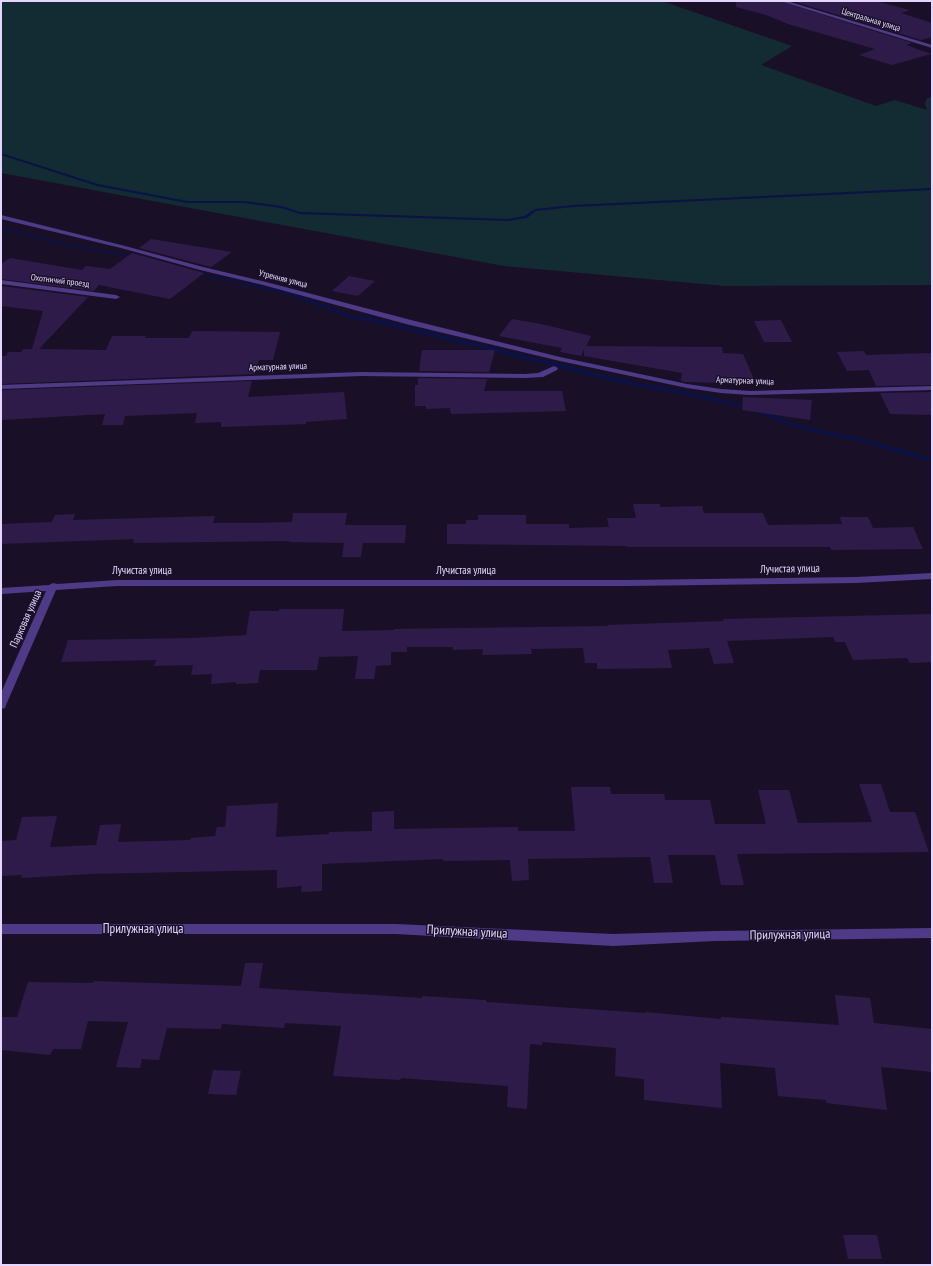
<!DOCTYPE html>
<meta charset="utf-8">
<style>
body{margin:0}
#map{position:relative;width:933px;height:1266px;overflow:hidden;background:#191028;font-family:"PT Sans Narrow",sans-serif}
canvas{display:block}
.frame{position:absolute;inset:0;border:2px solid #e4d6ff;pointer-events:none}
</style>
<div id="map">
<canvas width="933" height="1266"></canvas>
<div class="frame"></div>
</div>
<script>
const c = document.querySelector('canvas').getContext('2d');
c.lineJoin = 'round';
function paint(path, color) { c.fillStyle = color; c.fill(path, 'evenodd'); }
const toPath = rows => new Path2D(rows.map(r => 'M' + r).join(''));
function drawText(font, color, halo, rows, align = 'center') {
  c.font = font + ' "PT Sans Narrow",sans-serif'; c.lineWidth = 3; c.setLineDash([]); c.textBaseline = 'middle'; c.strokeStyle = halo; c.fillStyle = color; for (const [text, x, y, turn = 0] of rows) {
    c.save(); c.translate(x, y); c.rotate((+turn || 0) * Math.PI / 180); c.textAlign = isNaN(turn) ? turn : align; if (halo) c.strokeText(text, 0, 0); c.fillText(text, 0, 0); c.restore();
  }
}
const green = toPath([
 [1,1,662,1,792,46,761,65,876,106,895,100,927,110,925,104,927,98,932,97,932,285,725,286,504,266,1,173]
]);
const stream = toPath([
 [1,153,98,184,187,201,244,201,282,206,300,212,508,219,524,216,535,209,573,205,932,188,932,190,573,207,536,211,527,218,508,221,300,214,281,208,244,203,187,203,97,186,1,155,1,153],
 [1,227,64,243,137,257,139,258,137,259,64,245,1,229,1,227],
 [191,272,290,292,354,316,374,318,629,381,685,391,754,407,787,421,820,430,857,437,932,458,932,462,854,440,817,433,783,423,750,409,685,395,629,385,374,322,353,319,287,294,193,274,191,274,191,272]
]);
const building = toPath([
 [736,1,779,1,912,43,906,45,931,54,892,65,859,55,875,49,788,24,766,15,736,7],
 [792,1,876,1,910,10,901,13,932,23,932,37,921,40],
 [151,239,232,252,211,267,139,248],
 [132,253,204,273,170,299,99,285,94,291,1,279,1,264,10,258,82,270,86,266,110,269],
 [349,276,375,281,358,296,332,291],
 [1,286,88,297,39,349,106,350,112,336,146,336,145,338,189,338,192,331,280,332,273,360,259,360,255,374,1,384,1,356,6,356,8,352,21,352,23,349,32,349,43,311,1,306],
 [512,319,541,324,591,336,586,346,722,347,723,353,743,354,756,384,685,382,681,381,682,373,584,356,584,349,581,356,560,352,562,348,499,336],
 [781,320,792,342,764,342,754,321],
 [422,350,495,350,489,372,419,371],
 [864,351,866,355,932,353,932,385,876,386,869,370,847,371,837,352],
 [418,378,487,379,484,391,562,391,566,411,451,414,450,408,426,409,426,406,415,406,415,385,418,385],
 [252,381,248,397,344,392,347,419,306,422,306,424,221,427,221,422,195,423,197,413,125,416,123,425,102,425,105,414,1,420,1,390],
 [932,392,932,415,890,414,880,393],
 [743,397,812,400,810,420,742,410],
 [633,504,660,504,660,507,702,506,704,513,763,513,768,525,842,524,840,517,868,517,873,528,913,527,923,549,831,550,830,547,627,547,626,546,447,544,447,524,466,524,466,520,478,520,478,515,526,515,526,524,569,524,569,528,609,527,607,518,636,518],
 [293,513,347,513,345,525,406,525,405,543,363,543,361,557,342,557,344,543,289,542,289,541,133,543,134,539,1,544,1,524,52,522,55,515,75,514,73,520,215,516,213,523,254,523,292,522],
 [279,609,344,609,342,631,394,630,394,629,608,626,608,625,724,621,723,619,932,614,932,662,910,663,907,658,853,660,845,642,835,642,833,637,727,641,734,663,714,664,709,648,668,650,672,668,597,669,597,663,585,663,583,648,531,649,532,654,482,655,483,649,453,650,453,647,407,647,407,652,391,652,391,665,376,666,374,679,355,679,358,656,319,657,317,670,260,670,258,683,236,684,236,682,211,684,212,674,191,675,193,665,154,666,156,660,61,662,68,640,193,638,246,635,250,611,279,611],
 [859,784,881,784,890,812,915,812,929,852,737,854,744,885,721,885,715,855,668,855,673,883,654,883,650,857,528,859,529,880,512,881,510,860,443,861,443,859,322,864,322,891,301,892,302,886,277,888,277,870,90,874,21,878,22,875,1,876,1,841,16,840,22,817,57,816,50,847,96,845,100,825,121,824,118,842,190,840,191,838,215,836,217,827,225,827,227,806,278,803,276,837,329,834,329,832,372,831,372,812,394,811,394,829,518,827,518,831,575,831,571,787,610,787,611,794,664,794,665,800,710,800,715,824,766,824,758,790,789,790,798,823,872,822],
 [245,963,263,963,259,988,422,998,422,996,486,1000,486,1002,645,1013,645,1012,721,1019,721,1017,839,1025,835,995,870,998,874,1023,932,1029,932,1072,881,1067,887,1110,826,1103,826,1100,778,1096,775,1068,720,1063,722,1108,644,1100,644,1079,615,1076,616,1048,542,1042,542,1045,530,1044,527,1109,507,1107,508,1086,401,1078,400,1080,333,1076,341,1026,285,1023,284,1028,222,1024,221,1029,167,1028,159,1060,142,1059,140,1068,116,1067,128,1022,88,1021,81,1049,53,1049,50,1055,1,1050,1,1017,17,1017,28,982,93,983,94,981,241,986],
 [213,1070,241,1071,236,1095,208,1094],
 [843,1235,877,1235,882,1259,848,1259]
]);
const minor = toPath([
 [780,1,787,1,932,45,932,48,780,1],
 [1,215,125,246,203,267,266,282,411,320,560,357,687,384,721,389,750,391,932,386,932,390,750,395,721,393,687,388,560,361,406,324,263,285,200,270,121,248,1,219,1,215],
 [1,280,116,295,120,297,116,299,1,284,1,280],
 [554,366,558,368,557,370,543,377,525,378,361,376,1,389,1,385,361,372,525,374,538,373,554,366],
 [932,573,932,579,856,583,628,586,117,586,56,590,6,705,5,708,1,709,1,693,46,591,1,594,1,588,49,585,53,583,57,584,117,580,628,580,856,577,932,573],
 [1,924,396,924,613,934,715,931,932,928,932,938,715,941,613,946,396,934,1,934,1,924]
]);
const farStreetnames = [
 ["Центральная улица",871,20,17],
 ["Утренняя улица",283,279,14],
 ["Охотничий проезд",60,281,7],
 ["Арматурная улица",278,367,-2],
 ["Арматурная улица",745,381,2]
];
const streetNames = [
 ["Лучистая улица",790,569,-1],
 ["Лучистая улица",142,571],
 ["Лучистая улица",466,571],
 ["Парковая улица",26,619,-66]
];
const nearStreetnames = [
 ["Прилужная улица",143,929],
 ["Прилужная улица",467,932,3],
 ["Прилужная улица",790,935,-1]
];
paint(green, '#132b32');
paint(stream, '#0a1246');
paint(building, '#2f1b49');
paint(minor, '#4f3a87');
drawText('9px', '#e4d6ff', '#191028', farStreetnames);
drawText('11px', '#e4d6ff', '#191028', streetNames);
drawText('13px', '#e4d6ff', '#191028', nearStreetnames);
</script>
